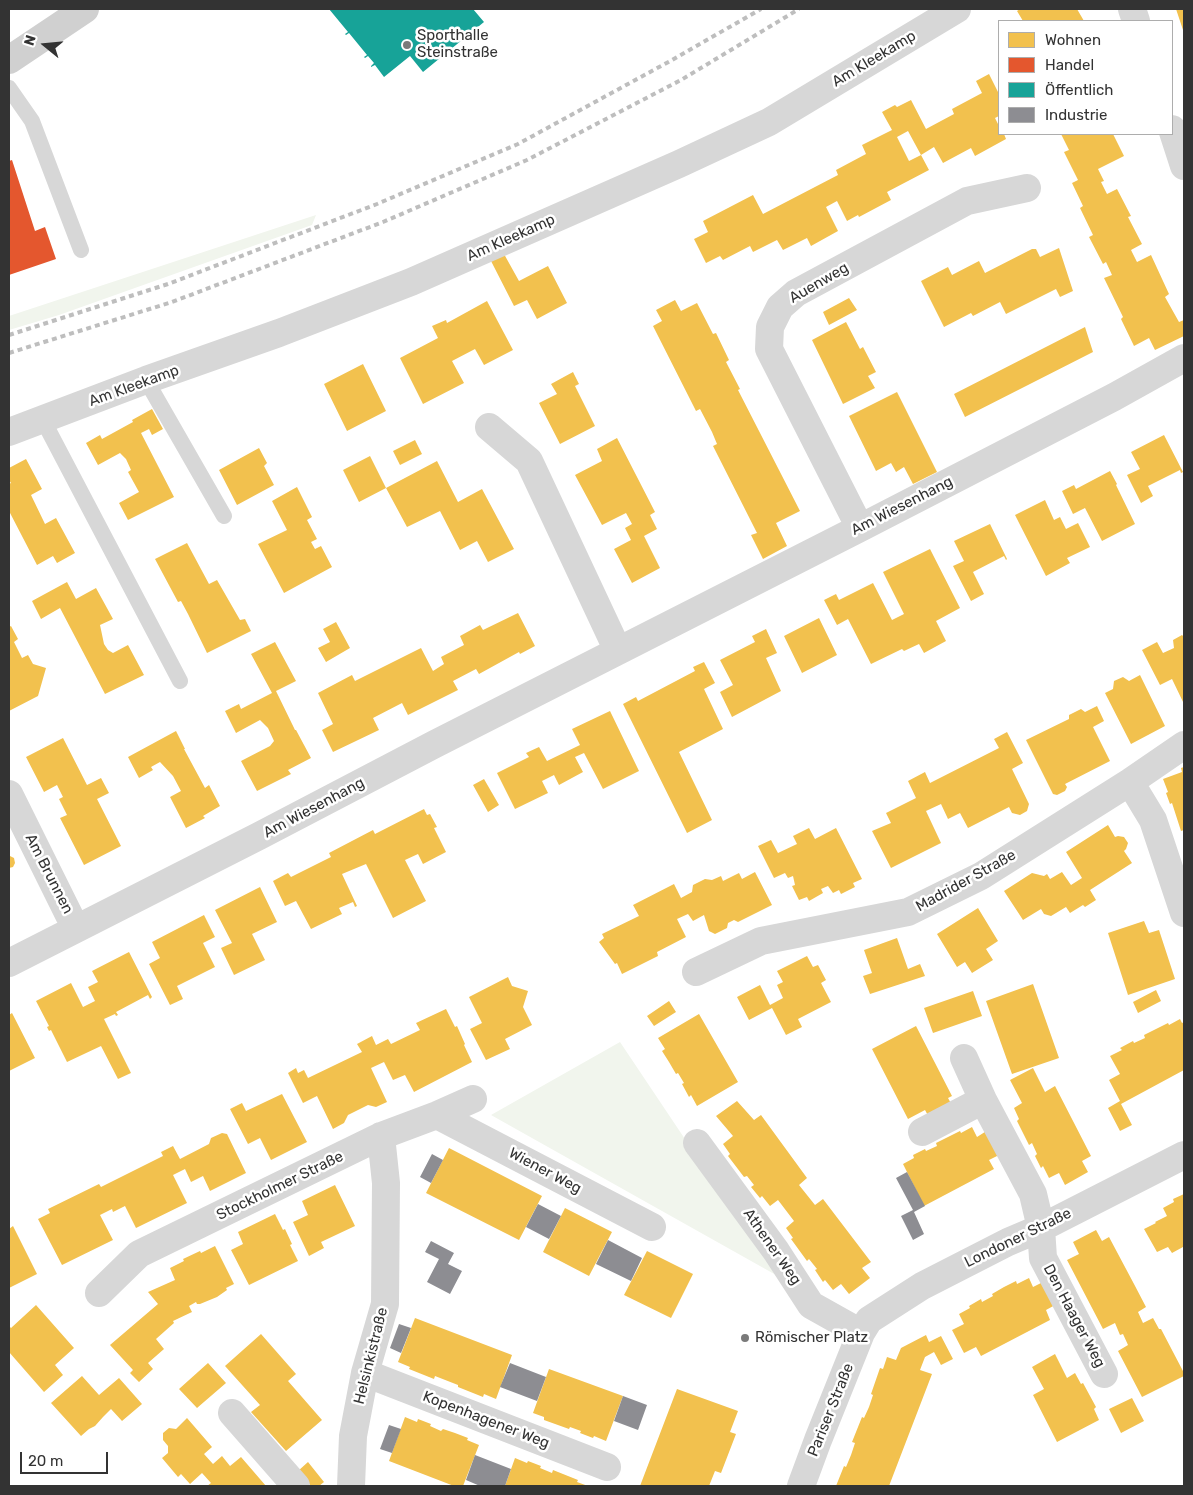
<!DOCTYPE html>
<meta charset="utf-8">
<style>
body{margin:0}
#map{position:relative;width:1193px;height:1495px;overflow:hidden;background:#fff;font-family:Rubik,sans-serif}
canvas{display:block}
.frame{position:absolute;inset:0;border:10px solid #333;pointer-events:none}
.legend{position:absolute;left:998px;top:20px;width:175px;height:115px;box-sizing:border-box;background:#fff;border:1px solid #adadad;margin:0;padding:6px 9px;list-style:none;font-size:15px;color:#333}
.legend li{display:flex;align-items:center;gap:10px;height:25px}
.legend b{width:25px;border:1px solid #adadad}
.north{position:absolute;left:20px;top:20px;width:50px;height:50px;-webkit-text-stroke:4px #fff;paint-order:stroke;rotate:287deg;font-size:14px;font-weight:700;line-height:20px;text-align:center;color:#333}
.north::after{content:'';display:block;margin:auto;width:18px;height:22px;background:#333;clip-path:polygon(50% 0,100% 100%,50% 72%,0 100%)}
.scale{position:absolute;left:20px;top:1452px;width:88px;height:22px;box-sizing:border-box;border:2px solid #333;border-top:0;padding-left:6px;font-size:15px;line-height:18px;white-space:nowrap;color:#333;-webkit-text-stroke:4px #fff;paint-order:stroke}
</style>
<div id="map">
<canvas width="1193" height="1495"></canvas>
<div class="frame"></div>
<ul class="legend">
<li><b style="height:14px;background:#f2c14e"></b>Wohnen</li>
<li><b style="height:14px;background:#e4572e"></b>Handel</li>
<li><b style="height:14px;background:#17a398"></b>Öffentlich</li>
<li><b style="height:14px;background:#8d8d92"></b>Industrie</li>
</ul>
<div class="north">N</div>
<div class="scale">20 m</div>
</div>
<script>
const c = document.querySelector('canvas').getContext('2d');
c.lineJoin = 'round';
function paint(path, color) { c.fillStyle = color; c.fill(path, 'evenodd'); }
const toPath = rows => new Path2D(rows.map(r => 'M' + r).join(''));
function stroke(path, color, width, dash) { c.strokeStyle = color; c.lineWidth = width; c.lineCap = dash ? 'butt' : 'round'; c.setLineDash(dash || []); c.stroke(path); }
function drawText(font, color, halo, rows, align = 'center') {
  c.font = font + ' Rubik,sans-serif'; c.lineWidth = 5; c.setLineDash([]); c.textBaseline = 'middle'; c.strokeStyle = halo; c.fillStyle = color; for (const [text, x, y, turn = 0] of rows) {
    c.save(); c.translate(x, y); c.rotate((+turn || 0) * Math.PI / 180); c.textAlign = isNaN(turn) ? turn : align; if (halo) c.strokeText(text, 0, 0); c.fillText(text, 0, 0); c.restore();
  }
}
const green = toPath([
 [316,215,312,225,59,315,9,330,9,316],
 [620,1042,776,1275,491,1115]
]);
const homes = toPath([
 [1020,9,1077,9,1084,21,1023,21,1017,11],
 [1176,9,1184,9,1184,33],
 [989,74,999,94,999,116,995,118,999,126,999,134,1004,134,1006,139,975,156,971,148,943,163,934,147,921,155,908,131,897,137,909,161,921,155,929,170,887,192,891,200,859,217,858,215,847,221,837,201,826,207,838,231,811,246,807,238,783,250,777,240,753,252,750,246,723,260,720,256,706,263,694,239,708,232,703,221,753,195,763,214,838,175,836,170,866,154,862,145,892,130,882,112,895,105,897,107,911,100,926,129,954,114,952,109,982,93,976,81],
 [1061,134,1113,134,1124,156,1098,169,1104,181,1101,182,1107,194,1117,189,1131,216,1128,217,1142,244,1131,250,1137,262,1151,255,1169,294,1165,297,1179,322,1184,320,1184,336,1155,350,1149,338,1134,346,1121,319,1123,317,1104,278,1112,275,1106,262,1103,264,1089,237,1093,235,1080,208,1083,206,1072,183,1078,180,1064,152,1069,150],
 [1059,248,1073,291,1060,297,1056,289,1006,314,1000,302,973,316,971,313,944,327,921,281,948,267,952,275,979,261,985,273,1032,249,1036,249,1040,257],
 [504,254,519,281,548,266,567,303,537,319,527,300,514,306,491,261],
 [849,298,857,310,829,325,823,312],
 [675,300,681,311,697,303,713,334,716,333,729,360,726,362,740,389,738,390,800,511,776,523,787,546,763,559,751,535,757,533,713,446,717,444,712,432,700,409,696,411,653,326,662,321,656,310],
 [487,301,513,350,484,365,475,349,452,361,464,383,423,404,400,358,438,338,432,326,446,320,447,323],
 [846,322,860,349,863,347,876,372,868,376,875,388,843,404,812,340],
 [1085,327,1093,352,965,417,954,394],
 [363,364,386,411,347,431,324,384],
 [573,372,579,384,575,386,595,426,560,444,539,403,557,394,551,384],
 [897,392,937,472,913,484,904,467,896,472,891,463,876,471,849,416],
 [152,409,163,429,152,435,149,429,141,433,174,497,128,520,119,503,139,492,128,472,131,470,126,459,120,453,98,465,86,443,100,435,102,439,133,422,132,420],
 [1164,435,1183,472,1181,473,1180,470,1148,486,1153,496,1141,503,1127,475,1140,469,1131,452],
 [617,438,655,512,650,515,657,529,644,536,660,568,632,583,614,549,631,540,625,528,632,524,626,513,602,525,575,475,602,461,597,449],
 [415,440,422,454,400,465,393,451],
 [259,448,267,463,264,466,274,485,237,505,219,470],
 [370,456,386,488,359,502,343,470],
 [26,459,42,489,31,495,45,524,56,518,75,553,57,563,53,556,37,565,9,511,9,484,11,483,9,480,9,468],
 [437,461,458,502,482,489,514,549,488,562,477,541,460,550,440,511,407,527,386,488],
 [1110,471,1117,484,1116,485,1135,524,1102,541,1085,508,1073,514,1062,491,1074,485,1076,489],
 [297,487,312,517,307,520,317,539,311,542,315,549,321,546,332,567,284,593,258,544,287,530,272,501],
 [1045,500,1054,520,1060,517,1066,529,1078,523,1090,547,1067,558,1070,563,1046,576,1015,515],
 [990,524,1007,559,1006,560,1004,556,973,572,984,594,971,601,953,566,964,561,954,541],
 [187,543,209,584,217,580,240,620,245,619,251,631,207,653,188,614,181,601,178,602,155,559],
 [930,549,960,608,936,621,946,641,924,653,919,644,904,651,902,649,871,664,848,619,837,625,824,600,836,594,839,600,873,583,892,620,904,614,883,572],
 [67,582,76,599,96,588,113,619,100,625,104,644,108,650,113,653,128,645,144,675,105,694,60,608,41,619,32,601],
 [518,613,535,646,520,654,519,652,479,674,476,669,453,681,458,690,408,715,402,703,373,718,379,730,333,752,322,730,333,724,318,693,352,675,355,681,421,648,433,671,444,664,441,657,464,645,460,636,480,625,483,630],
 [819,618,837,655,802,673,784,636],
 [336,622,350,648,326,662,318,648,330,642,323,629],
 [11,626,18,639,14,642,22,658,28,655,33,664,46,668,38,696,9,711,9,627],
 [766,629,777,653,766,658,781,691,732,717,720,692,733,685,720,660,755,642,752,636],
 [1182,635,1184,637,1184,704,1172,679,1160,685,1142,650,1157,642,1163,653,1174,648,1173,640],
 [275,642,296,681,276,691,295,730,296,730,311,758,288,770,291,774,257,791,241,761,270,746,274,741,268,728,260,720,236,733,225,711,239,704,241,709,272,693,251,654],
 [704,662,715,683,704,689,723,729,679,752,712,820,687,833,623,704,636,697,638,701,695,671,693,667],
 [1140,675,1165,726,1131,744,1105,693,1113,689,1114,681,1123,677,1129,681],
 [1097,706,1104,721,1093,727,1110,761,1065,784,1067,787,1065,791,1057,795,1053,794,1026,740,1069,719,1069,715,1081,709,1085,712],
 [610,711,639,771,603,789,584,753,575,757,583,772,559,785,554,775,542,781,548,793,515,809,497,773,529,757,526,753,539,747,547,761,580,745,572,729],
 [176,731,185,749,184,749,205,788,209,785,220,806,203,816,205,818,186,828,170,797,181,791,173,776,160,762,151,767,153,770,139,778,128,757],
 [1007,732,1023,763,1012,769,1029,804,1027,811,1020,815,1012,813,1009,807,968,828,960,813,948,819,941,804,926,811,941,843,891,868,872,831,891,823,886,813,916,798,908,781,925,772,930,783,999,748,994,739],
 [63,738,87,785,101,778,109,793,97,799,121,846,84,865,60,818,67,815,59,799,63,797,57,785,44,792,26,757],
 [1184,767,1184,830,1181,831,1172,803,1170,804,1166,793,1168,792,1163,779,1182,772,1181,768],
 [484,779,499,805,488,812,473,785],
 [424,809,427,815,430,814,437,827,434,828,446,852,423,864,418,854,405,860,426,901,393,918,366,864,342,874,357,906,355,907,353,902,339,908,342,914,311,929,296,901,285,906,273,881,288,873,291,877,331,857,329,853,373,830,375,834],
 [1108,825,1115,837,1118,836,1124,837,1128,843,1126,849,1124,851,1132,863,1090,890,1096,900,1085,907,1083,905,1070,913,1066,907,1051,916,1044,914,1041,909,1023,920,1004,891,1032,873,1044,876,1047,874,1050,879,1062,872,1071,885,1082,878,1066,852],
 [809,828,815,839,836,828,862,879,853,883,855,887,841,894,839,890,833,893,828,886,821,889,823,893,809,901,807,897,799,900,792,886,795,885,793,876,788,878,785,873,774,878,758,846,771,840,778,853,797,844,793,836],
 [9,852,10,856,14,858,15,863,13,867,9,868],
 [755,872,772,905,738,922,734,920,728,923,727,928,715,934,709,931,704,915,693,921,688,914,677,919,686,937,657,952,658,956,622,974,617,963,615,964,599,942,604,938,602,934,639,916,633,905,674,884,681,898,692,892,693,885,705,879,712,880,721,876,723,881,739,873,742,879],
 [260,887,277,922,252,934,265,960,234,975,221,948,232,943,215,910],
 [978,908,998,941,986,949,993,960,972,973,965,962,957,967,937,934],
 [204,915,215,937,203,943,215,967,177,986,183,999,170,1005,149,964,160,958,152,942],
 [1144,921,1149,933,1159,930,1175,979,1128,995,1108,933],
 [897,938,908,969,920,964,925,976,870,994,863,976,872,973,864,950],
 [129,952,152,997,150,999,148,995,116,1012,118,1015,116,1016,115,1014,104,1019,131,1073,118,1079,101,1046,67,1062,51,1030,49,1031,47,1027,49,1026,36,1001,71,983,83,1007,95,1001,88,987,98,982,92,971],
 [807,956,813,967,818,965,826,980,821,983,831,1002,798,1019,802,1027,786,1035,772,1008,749,1020,737,997,760,985,770,1005,783,998,777,985,783,982,777,971],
 [508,977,512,986,528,991,523,1007,532,1025,505,1039,510,1049,486,1060,470,1029,482,1023,469,997],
 [1033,984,1059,1058,1012,1074,986,1001],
 [1156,990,1161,1001,1138,1013,1133,1002],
 [973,991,982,1016,933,1033,924,1008],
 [669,1001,676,1012,654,1026,647,1016],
 [446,1009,455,1027,457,1026,465,1044,464,1045,472,1062,414,1092,405,1075,393,1080,384,1062,371,1068,387,1102,376,1107,368,1105,348,1115,344,1123,333,1129,317,1096,303,1103,288,1073,296,1068,298,1073,304,1070,308,1078,362,1052,357,1044,372,1036,376,1045,388,1039,391,1044,420,1030,416,1023],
 [12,1013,35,1058,9,1071,9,1015],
 [699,1014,738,1082,697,1106,691,1095,689,1097,682,1084,684,1083,678,1073,676,1074,669,1062,662,1051,665,1049,658,1038],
 [1180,1019,1182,1023,1184,1022,1184,1070,1121,1104,1132,1125,1120,1131,1108,1108,1120,1101,1109,1080,1120,1074,1110,1056,1122,1050,1120,1048,1133,1041,1134,1043,1145,1038,1144,1035,1168,1023,1169,1025],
 [916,1026,952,1096,948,1098,954,1109,931,1121,925,1110,908,1119,872,1049],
 [1033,1068,1045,1092,1055,1086,1091,1156,1082,1161,1088,1172,1065,1185,1059,1173,1049,1178,1043,1166,1041,1168,1035,1156,1037,1154,1032,1143,1029,1145,1017,1121,1019,1119,1014,1108,1022,1103,1010,1080],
 [282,1094,307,1142,271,1160,260,1138,248,1144,230,1109,242,1103,246,1111],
 [737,1101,754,1120,761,1115,807,1178,799,1185,815,1205,823,1199,871,1262,862,1268,870,1278,849,1294,841,1284,833,1290,825,1280,823,1282,815,1270,817,1269,809,1259,807,1261,791,1239,793,1238,786,1228,794,1221,778,1200,770,1206,762,1196,760,1198,751,1187,754,1185,747,1176,744,1177,728,1156,730,1154,723,1144,733,1136,716,1116],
 [972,1127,977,1137,988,1130,1001,1154,989,1160,994,1169,924,1206,903,1164,914,1158,913,1155,925,1149,926,1151,937,1146,936,1143,960,1131,961,1133],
 [222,1133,227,1134,246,1173,210,1191,203,1176,191,1182,185,1169,173,1175,187,1203,136,1228,125,1206,113,1212,112,1209,100,1215,113,1240,62,1265,38,1219,50,1213,48,1209,99,1184,101,1187,163,1156,161,1152,173,1146,180,1159,209,1144,211,1138],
 [449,1148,542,1196,519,1240,426,1193],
 [335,1185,355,1226,321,1242,324,1248,309,1256,293,1222,308,1215,302,1201],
 [1184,1194,1184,1249,1183,1247,1172,1253,1168,1247,1157,1252,1144,1229,1156,1223,1155,1222,1167,1216,1163,1208,1174,1202,1173,1199],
 [565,1208,612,1232,589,1276,543,1252],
 [275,1214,283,1230,285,1229,292,1244,290,1245,298,1261,249,1285,231,1250,243,1244,238,1232],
 [13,1226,37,1274,9,1288,9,1229],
 [1096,1230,1102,1241,1109,1237,1134,1284,1146,1307,1138,1312,1143,1323,1153,1318,1159,1329,1161,1329,1184,1373,1184,1376,1142,1397,1118,1351,1128,1345,1123,1334,1120,1335,1115,1323,1103,1329,1067,1260,1079,1254,1073,1242],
 [215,1246,234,1284,226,1288,227,1290,217,1297,200,1304,197,1304,196,1302,189,1306,192,1312,173,1321,174,1323,156,1339,164,1349,148,1363,153,1369,139,1382,130,1373,133,1370,110,1345,158,1304,148,1292,175,1280,170,1268,184,1261,183,1259,200,1251,201,1253],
 [647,1251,693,1274,671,1318,624,1295],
 [1029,1278,1033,1287,1045,1281,1057,1304,1046,1310,1050,1320,981,1356,976,1347,964,1353,952,1330,964,1324,959,1314,970,1308,969,1306,981,1299,982,1302,993,1296,992,1294,1004,1287,1016,1281,1017,1284],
 [36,1305,74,1348,55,1365,63,1375,44,1392,9,1352,9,1326,11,1328],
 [415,1318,512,1355,496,1399,484,1394,483,1397,458,1387,458,1385,435,1376,434,1379,409,1369,410,1367,398,1362],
 [261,1334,296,1374,288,1381,322,1420,286,1451,251,1412,260,1405,225,1366],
 [926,1335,929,1342,941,1336,953,1359,941,1365,934,1352,925,1357,920,1370,932,1374,889,1486,836,1486,844,1466,846,1467,851,1455,855,1443,852,1442,862,1417,864,1418,869,1407,873,1395,871,1394,880,1368,883,1369,887,1357,896,1360,901,1348],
 [1055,1354,1067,1378,1075,1373,1081,1384,1083,1383,1096,1407,1094,1409,1099,1420,1057,1442,1033,1395,1044,1389,1032,1367],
 [208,1363,226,1383,197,1408,179,1389],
 [549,1369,623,1396,606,1441,594,1436,593,1438,580,1433,581,1431,570,1427,569,1429,544,1420,544,1417,533,1413],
 [82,1376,99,1395,119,1378,142,1404,122,1421,111,1409,103,1417,95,1426,89,1429,81,1436,51,1403],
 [677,1389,738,1411,730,1432,736,1434,721,1473,715,1471,709,1486,640,1486],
 [1132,1398,1144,1421,1121,1433,1109,1409],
 [405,1417,417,1422,418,1419,431,1424,430,1426,441,1431,443,1429,455,1433,468,1438,467,1440,479,1445,463,1486,454,1486,389,1461],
 [187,1418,212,1447,204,1454,213,1464,222,1456,230,1466,241,1457,266,1486,207,1486,211,1483,202,1473,190,1484,181,1474,178,1477,162,1458,168,1453,168,1446,163,1440,163,1433,169,1428,176,1429],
 [515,1458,527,1463,528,1461,541,1466,540,1468,552,1473,553,1470,578,1480,577,1482,588,1486,505,1486],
 [308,1462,324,1482,319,1486,311,1486,298,1471]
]);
const shops = toPath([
 [12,160,35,231,45,227,56,259,9,275,9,161]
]);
const public = toPath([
 [329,9,473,9,484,22,423,72,410,56,384,77,375,65,371,67,371,66,374,63,368,56,365,58,364,57,367,55,349,33,346,35,345,34,348,32]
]);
const industry = toPath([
 [432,1154,443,1160,431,1183,420,1177],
 [907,1172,925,1206,914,1212,924,1234,913,1240,901,1216,913,1210,896,1178],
 [538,1204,561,1216,549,1239,526,1227],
 [608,1240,642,1258,631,1281,596,1264],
 [431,1241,454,1253,448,1264,462,1271,450,1294,427,1282,439,1259,425,1252],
 [399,1324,411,1328,401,1353,390,1348],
 [510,1363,546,1377,537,1401,500,1387],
 [623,1396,647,1405,638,1430,614,1421],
 [389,1425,401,1429,392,1453,380,1449],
 [475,1455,511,1469,505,1486,480,1486,466,1480]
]);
const service = toPath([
 [9,88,32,121,81,250],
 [146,380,224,516],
 [43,420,180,681]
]);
const minor = toPath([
 [1132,9,1136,21],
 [1172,129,1184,166],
 [489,427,529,461,618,651],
 [9,432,146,380,279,333,411,282,679,164,769,122,957,9],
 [860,528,769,349,770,327,780,307,796,293,967,201,1027,188],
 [1130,782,1153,820,1184,913],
 [9,794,76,929],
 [9,963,259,836,435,744,860,528,1114,397,1184,358],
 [696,972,761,941,908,912,981,876,1130,782,1184,745],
 [964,1058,983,1100,1033,1194,1041,1228,1043,1258,1104,1374],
 [437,1115,652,1227],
 [922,1132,983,1100],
 [697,1143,776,1251,811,1305,861,1333],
 [99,1293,139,1254,381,1136,437,1115,473,1099],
 [365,1373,607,1467],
 [232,1413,296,1486],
 [351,1486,353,1436,365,1373,385,1304,386,1183,381,1136],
 [801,1486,818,1440,861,1333,869,1320,922,1286,1008,1242,1041,1228,1184,1155]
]);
const secondary = toPath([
 [9,60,85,9]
]);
const rail = toPath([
 [9,335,168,284,377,204,518,144,672,60,761,9],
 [9,353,172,302,383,222,527,160,681,80,799,9]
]);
const markers = [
 [407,45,5,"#7a7a7a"],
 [745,1338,5,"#7a7a7a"]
];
const poiNames = [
 ["Sporthalle",417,36],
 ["Steinstraße",417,53],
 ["Römischer Platz",755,1338]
];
const streetNames = [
 ["Am Kleekamp",874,59,-31],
 ["Am Kleekamp",511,238,-24],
 ["Auenweg",819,283,-30],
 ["Am Kleekamp",134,386,-20],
 ["Am Wiesenhang",902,506,-27],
 ["Am Wiesenhang",314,808,-28],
 ["Am Brunnen",49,874,63],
 ["Madrider Straße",966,881,-29],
 ["Wiener Weg",545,1171,28],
 ["Stockholmer Straße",280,1186,-26],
 ["Londoner Straße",1018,1238,-26],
 ["Athener Weg",772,1247,55],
 ["Den Haager Weg",1074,1316,62],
 ["Helsinkistraße",371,1356,-76],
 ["Pariser Straße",831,1410,-68],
 ["Kopenhagener Weg",486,1420,21]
];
paint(green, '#f1f5ed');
paint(homes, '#f2c14e');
paint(shops, '#e4572e');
paint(public, '#17a398');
paint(industry, '#8d8d92');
stroke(service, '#d7d7d7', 16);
stroke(minor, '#d7d7d7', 28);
stroke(secondary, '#d0d0d0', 28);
stroke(rail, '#bebebe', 4, [5, 4]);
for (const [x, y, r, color] of markers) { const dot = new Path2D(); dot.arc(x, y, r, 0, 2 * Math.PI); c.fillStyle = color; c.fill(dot); stroke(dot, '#fff', 2); }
drawText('15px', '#333', '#fff', poiNames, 'left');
drawText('15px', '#333', '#fff', streetNames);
</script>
